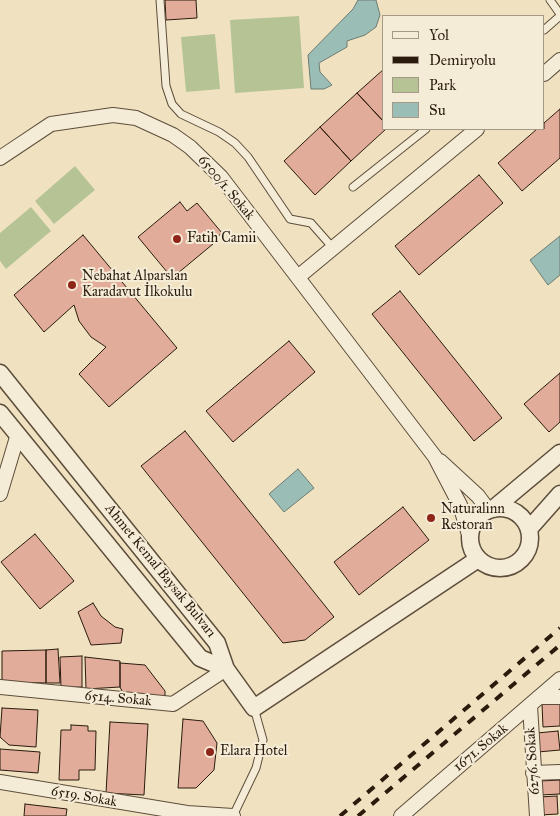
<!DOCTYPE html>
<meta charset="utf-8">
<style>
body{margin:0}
#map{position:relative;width:560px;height:816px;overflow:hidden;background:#f0e2c1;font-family:"IM FELL Great Primer",serif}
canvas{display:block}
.legend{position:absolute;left:382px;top:15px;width:162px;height:115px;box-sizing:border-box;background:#f5ecd7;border:1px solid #a49886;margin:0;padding:6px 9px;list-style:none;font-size:15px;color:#2a1b0d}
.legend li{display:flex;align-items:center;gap:10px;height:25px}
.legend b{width:25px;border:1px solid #a49886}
</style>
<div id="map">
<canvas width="560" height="816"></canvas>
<ul class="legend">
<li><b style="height:6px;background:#f5ecd7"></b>Yol</li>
<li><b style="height:6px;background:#2a1b0d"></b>Demiryolu</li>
<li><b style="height:14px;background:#b6c495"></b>Park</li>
<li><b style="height:14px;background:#9abdb6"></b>Su</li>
</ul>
</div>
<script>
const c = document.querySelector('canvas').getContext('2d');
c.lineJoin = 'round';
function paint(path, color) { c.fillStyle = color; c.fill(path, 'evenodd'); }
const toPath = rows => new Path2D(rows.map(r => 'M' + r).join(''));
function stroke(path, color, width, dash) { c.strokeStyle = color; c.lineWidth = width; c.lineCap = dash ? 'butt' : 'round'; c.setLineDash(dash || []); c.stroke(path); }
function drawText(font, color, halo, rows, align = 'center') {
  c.font = font + ' "IM FELL Great Primer",serif'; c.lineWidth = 4; c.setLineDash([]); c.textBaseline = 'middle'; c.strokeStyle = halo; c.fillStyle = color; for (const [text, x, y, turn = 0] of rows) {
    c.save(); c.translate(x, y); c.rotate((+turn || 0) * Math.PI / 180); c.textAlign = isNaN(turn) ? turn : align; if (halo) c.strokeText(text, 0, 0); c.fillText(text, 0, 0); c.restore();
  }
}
const green = toPath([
 [299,16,304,88,235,93,230,20],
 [215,34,220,89,186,92,181,37],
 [75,166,95,190,54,224,35,201],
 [31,207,51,231,6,269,0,261,0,233]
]);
const water = toPath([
 [358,0,376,0,380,15,376,27,365,35,347,41,347,47,319,63,320,72,332,85,324,89,311,89,308,55,353,9,358,0],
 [560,236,560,275,548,285,530,260,560,236],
 [298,469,314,488,284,512,269,494,298,469]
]);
const building = toPath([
 [165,0,196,0,197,18,166,20,165,0],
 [384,69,384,122,357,93,384,69],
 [357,93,384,122,384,129,386,129,351,161,320,127,357,93],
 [560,109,560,158,522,191,498,163,537,129,544,129,544,123,560,109],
 [320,127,351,161,315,195,284,161,320,127],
 [479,175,503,203,419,275,395,246,479,175],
 [180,202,187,211,197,203,222,233,211,242,213,244,172,278,138,237,180,202],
 [83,235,177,348,109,407,79,374,106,347,91,337,79,321,74,305,44,332,14,295,83,235],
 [400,291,502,418,474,441,372,314,400,291],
 [289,341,315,372,233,442,206,411,289,341],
 [560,373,560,422,549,432,524,404,560,373],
 [185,431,334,617,305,640,283,643,141,466,185,431],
 [403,507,429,540,359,595,334,562,403,507],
 [35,534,74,581,40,609,1,562,35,534],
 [93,603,101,616,115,627,123,629,121,643,91,645,78,612,93,603],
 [58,649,60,683,46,683,46,650,58,649],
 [46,650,46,683,2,682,2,651,46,650],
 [82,656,82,687,61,688,60,657,82,656],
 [85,657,120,661,120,687,86,689,85,657],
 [120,663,145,665,165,691,165,698,124,695,120,687,120,663],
 [560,703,560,726,543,727,542,704,560,703],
 [2,708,38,710,36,747,9,745,0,737,2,708],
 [183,719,203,721,217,743,214,770,196,788,178,788,183,719],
 [110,722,148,724,144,795,106,793,110,722],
 [71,725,88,726,88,731,96,731,95,770,79,770,79,780,59,780,61,730,71,730,71,725],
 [558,731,560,750,538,752,537,733,558,731],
 [0,749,40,752,38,773,0,770,0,749],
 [560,780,560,794,540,795,540,781,560,780],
 [557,796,558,814,540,815,539,797,557,796],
 [25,804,67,809,66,816,24,816,25,804]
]);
const service = toPath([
 [160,0,166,86,172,104,181,114,219,132,235,143,248,157,290,219,311,223,333,248],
 [550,0,560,14],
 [544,30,560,16],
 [353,187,426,129],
 [233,816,256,768,263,740,254,708]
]);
const minor = toPath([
 [544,74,560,60],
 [0,158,51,124,113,115,136,118,173,135,190,147,221,177,435,457,460,505,470,538],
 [298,277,477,129],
 [440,461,478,496,489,511],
 [0,494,18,434],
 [0,687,173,704,226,669],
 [539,697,560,697],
 [530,706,537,816],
 [533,773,560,772],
 [0,782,187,813,233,816],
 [401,816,560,679]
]);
const tertiary = toPath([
 [0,373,217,643,226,669,254,708,478,559],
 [0,413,200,658,226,669],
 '470 538a30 30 0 1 1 60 0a30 30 0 1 1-60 0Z',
 [493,509,560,453],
 [529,529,560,494]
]);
const rail = toPath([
 [340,816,560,628],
 [358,816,560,645]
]);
const markers = [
 [177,239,5,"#8f2418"],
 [72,285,5,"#8f2418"],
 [431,518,5,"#8f2418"],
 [210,752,5,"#8f2418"]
];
const streetNames = [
 ["6500/1. Sokak",226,188,50],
 ["Ahmet Kemal Baysak Bulvarı",160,571,51],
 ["6514. Sokak",118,699,5],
 ["1671. Sokak",481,748,-40],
 ["6276. Sokak",533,761,-94],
 ["6519. Sokak",84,797,10]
];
const poiNames = [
 ["Fatih Camii",187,239],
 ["Nebahat Alparslan",82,277],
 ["Karadavut İlkokulu",82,293],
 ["Naturalinn",441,510],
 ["Restoran",441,526],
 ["Elara Hotel",220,752]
];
paint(green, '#b6c495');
paint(water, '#9abdb6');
stroke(water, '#6d7c72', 1);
paint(building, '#e1ac99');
stroke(building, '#2a1b0d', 1);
stroke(service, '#5c4d3a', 9);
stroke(minor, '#5c4d3a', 16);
stroke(tertiary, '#5c4d3a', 19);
stroke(service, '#f5ecd7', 7);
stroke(minor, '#f5ecd7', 14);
stroke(tertiary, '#f5ecd7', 16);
stroke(rail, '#2a1b0d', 4, [9, 9]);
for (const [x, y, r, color] of markers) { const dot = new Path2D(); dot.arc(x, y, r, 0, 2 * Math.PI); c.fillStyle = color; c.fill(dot); stroke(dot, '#f5ecd7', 2); }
drawText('14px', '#2a1b0d', '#f5ecd7', streetNames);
drawText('14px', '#2a1b0d', '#f5ecd7', poiNames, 'left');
</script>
